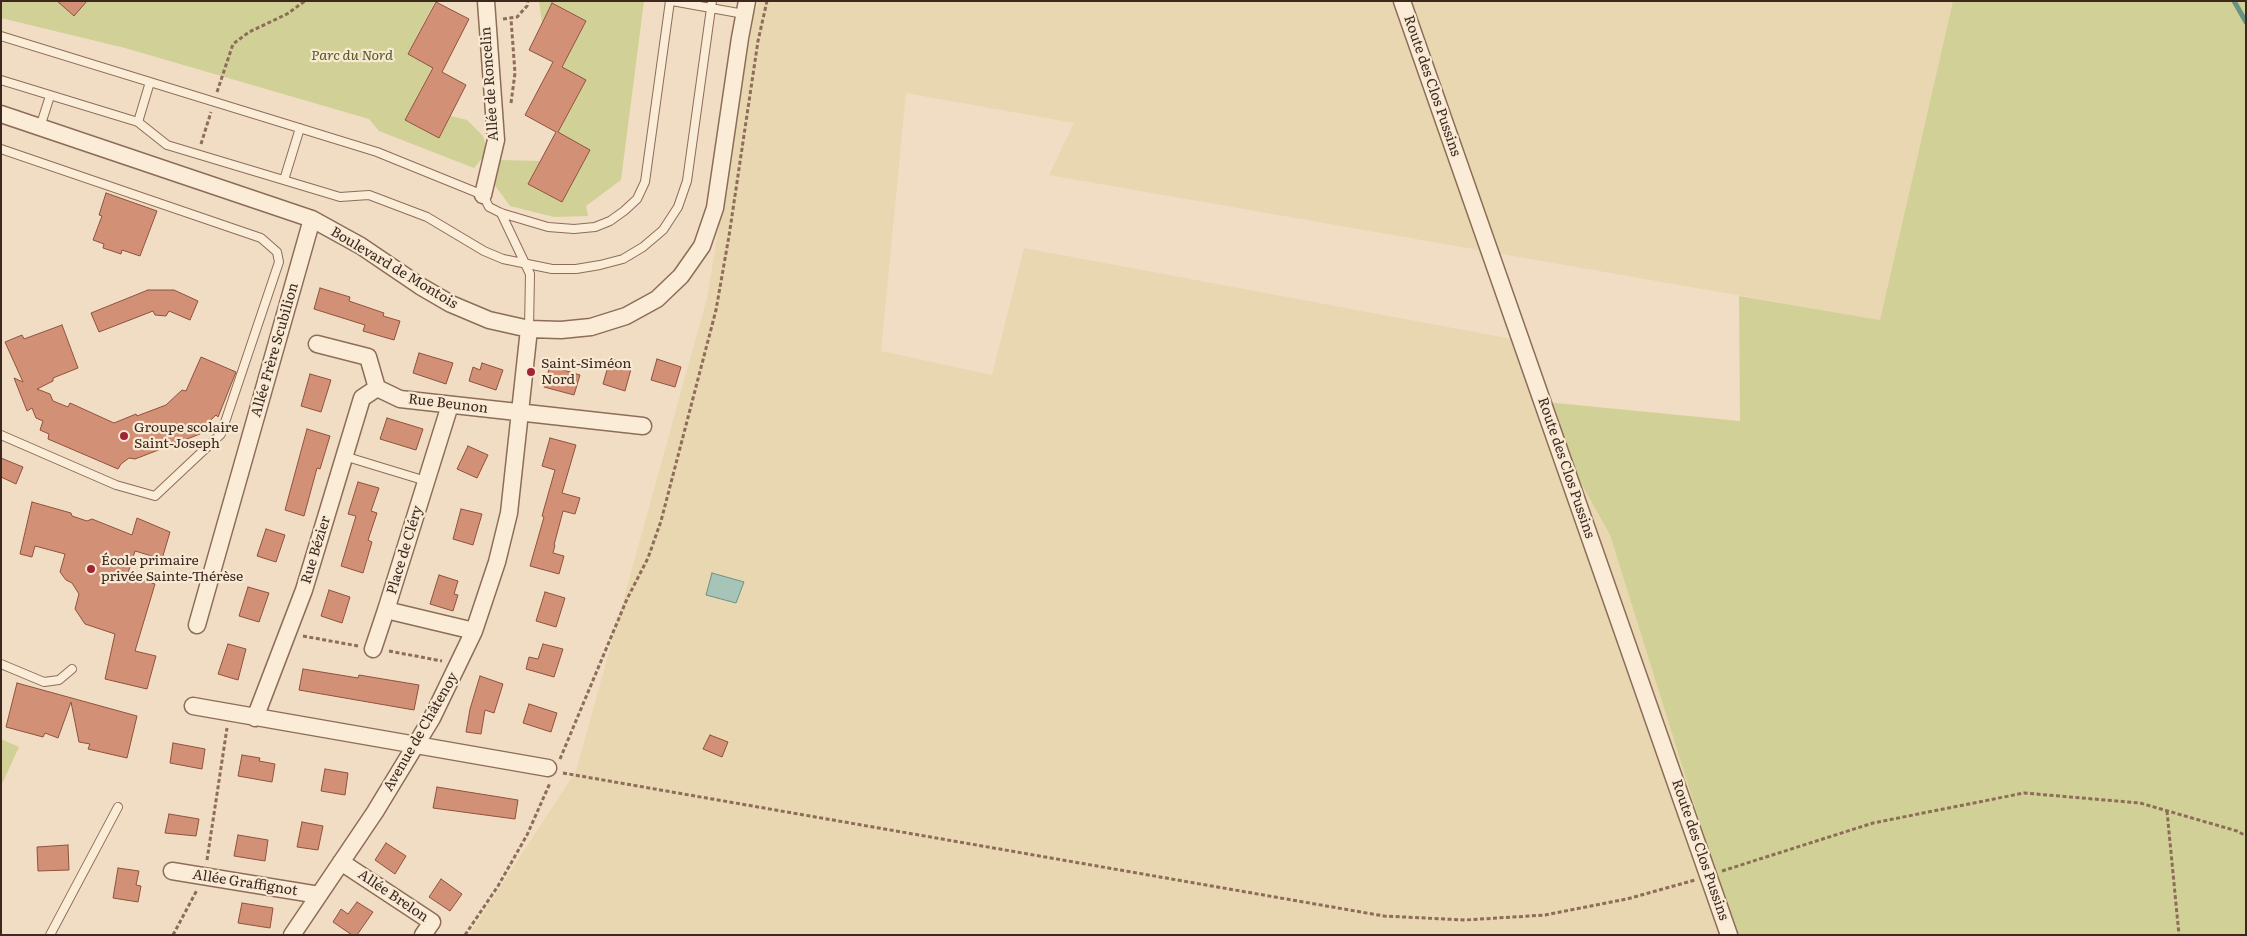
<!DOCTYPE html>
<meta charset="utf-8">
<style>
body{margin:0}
#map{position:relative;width:2247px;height:936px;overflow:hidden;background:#f1ddc3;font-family:Literata,serif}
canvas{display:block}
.frame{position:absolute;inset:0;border:2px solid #3c281d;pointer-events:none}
</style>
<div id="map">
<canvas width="2247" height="936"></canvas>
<div class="frame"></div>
</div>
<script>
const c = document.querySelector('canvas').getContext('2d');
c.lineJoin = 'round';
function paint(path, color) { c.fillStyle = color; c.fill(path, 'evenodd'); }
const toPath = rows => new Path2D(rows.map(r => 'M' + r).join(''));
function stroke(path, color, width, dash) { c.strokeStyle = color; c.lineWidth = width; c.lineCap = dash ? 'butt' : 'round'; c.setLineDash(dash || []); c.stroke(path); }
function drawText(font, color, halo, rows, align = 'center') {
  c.font = font + ' Literata,serif'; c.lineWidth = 4.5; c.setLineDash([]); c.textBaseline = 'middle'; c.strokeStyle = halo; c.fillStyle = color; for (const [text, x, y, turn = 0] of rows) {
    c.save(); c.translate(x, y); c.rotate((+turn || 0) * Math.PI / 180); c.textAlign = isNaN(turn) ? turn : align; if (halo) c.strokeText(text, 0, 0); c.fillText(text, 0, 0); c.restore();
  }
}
const farmland = toPath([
 [759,1,1953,1,1880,320,1049,175,1074,123,906,93,881,351,992,375,1024,248,1512,339,1535,401,1610,535,1735,935,469,935,576,771,707,298,754,14]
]);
const green = toPath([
 [1,1,57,1,74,16,87,1,435,1,408,54,433,67,405,120,439,138,451,116,467,120,483,136,487,152,474,168,379,131,369,119,125,48,1,18],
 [539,1,644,1,621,180,586,206,588,216,554,217,510,206,494,184,500,160,540,161,528,184,562,202,590,150,558,132,586,81,562,67,586,21,553,3,542,23],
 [1953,1,2246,1,2246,935,1735,935,1610,535,1535,401,1740,421,1739,296,1880,320],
 [1,739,19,747,1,786]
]);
const water = toPath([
 [712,573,744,582,736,603,706,595,712,573]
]);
const stream = toPath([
 [2234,1,2246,22]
]);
const building = toPath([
 [57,1,87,1,74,16,57,1],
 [436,2,469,19,442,72,466,85,439,138,405,120,433,68,408,54,436,2],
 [552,3,586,21,562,67,586,80,558,132,590,150,562,202,528,184,556,132,525,115,553,62,529,50,552,3],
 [106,193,157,211,140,256,122,250,121,254,103,248,104,244,93,240,102,216,99,215,106,193],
 [320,288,350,297,349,301,384,313,383,316,400,321,394,340,363,331,365,325,314,309,320,288],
 [148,290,174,290,198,301,190,320,169,311,166,316,155,315,153,311,99,332,91,313,148,290],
 [62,325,78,368,53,378,53,381,37,389,50,394,53,401,68,407,70,403,114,423,136,414,137,416,166,405,182,390,186,391,201,357,236,372,218,417,216,415,199,431,200,434,135,459,129,458,121,464,118,469,48,439,49,434,40,430,43,421,36,418,32,408,27,411,14,378,23,382,5,342,22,335,24,339,62,325],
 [419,353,453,363,446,384,413,373,419,353],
 [610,359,620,361,624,367,631,369,625,391,603,384,610,359],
 [657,359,681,367,675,387,651,380,657,359],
 [482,363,503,370,496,390,469,381,473,367,480,370,482,363],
 [550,366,580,375,574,395,544,387,550,366],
 [310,374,331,380,321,412,301,406,310,374],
 [387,418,423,429,416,450,380,439,387,418],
 [307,429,330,436,320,469,317,468,304,516,285,510,307,429],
 [550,438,576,445,562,493,580,498,575,514,563,511,554,545,555,545,553,553,564,556,559,574,530,566,544,517,542,516,555,470,542,466,550,438],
 [468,446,488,455,477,478,457,469,468,446],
 [1,458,23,467,16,484,1,477,1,458],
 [358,482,379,488,371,511,377,513,368,540,372,542,363,573,341,566,356,516,348,514,358,482],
 [32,502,71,513,72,516,87,521,92,519,132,535,137,518,170,532,162,559,135,551,127,576,155,584,135,651,156,656,147,689,105,679,115,634,85,624,75,609,79,594,72,583,66,580,60,572,65,554,35,546,32,557,20,554,32,502],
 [461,509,482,514,473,545,453,539,461,509],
 [266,529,285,535,276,562,257,556,266,529],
 [439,575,458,581,454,594,458,595,453,611,430,604,439,575],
 [248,587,269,593,259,622,239,616,248,587],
 [329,590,350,597,342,623,321,616,329,590],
 [545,592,565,598,556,627,536,621,545,592],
 [228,644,246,649,238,680,218,674,228,644],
 [543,644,563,649,554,677,526,669,529,657,538,659,543,644],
 [303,669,358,678,359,675,419,685,414,710,299,690,303,669],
 [480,676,503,684,494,713,485,710,481,734,466,732,470,709,480,676],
 [17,683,137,716,127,758,88,749,90,744,79,742,71,702,58,738,45,733,43,737,6,727,17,683],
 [529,704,557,713,551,732,523,723,529,704],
 [710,735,728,742,722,757,703,749,710,735],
 [173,743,205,749,202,769,170,763,173,743],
 [242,755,260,758,259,761,275,764,272,782,238,776,242,755],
 [325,769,348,773,345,795,321,791,325,769],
 [437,787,518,800,515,819,433,808,437,787],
 [169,814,199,819,196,836,165,833,169,814],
 [302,822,323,826,318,850,297,847,302,822],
 [238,835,268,840,265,861,234,856,238,835],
 [386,843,406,856,395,874,375,860,386,843],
 [68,845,69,870,38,871,37,847,68,845],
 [118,868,139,871,136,885,141,886,138,902,113,898,118,868],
 [441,879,462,894,450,911,429,897,441,879],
 [357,902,373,912,357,935,352,935,333,922,341,909,348,914,357,902],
 [242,903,273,908,270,928,238,923,242,903]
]);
const path = toPath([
 [503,19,517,17,527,6,528,1],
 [217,92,233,44,249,32,287,14,305,1],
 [511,103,515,73,511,19],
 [201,144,211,112],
 [303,636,358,646],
 [389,651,442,661],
 [560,759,627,599,648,558,661,521,716,310,729,236,758,41,767,1],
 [563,773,1384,916,1465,920,1545,915,1627,899,1695,880],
 [2167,811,2179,935],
 [207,860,227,728],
 [1722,871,1873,823,2024,793,2140,803,2237,831,2246,836],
 [173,935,197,890],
 [465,935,498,886,527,835,550,783]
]);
const service = toPath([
 [672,1,744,14],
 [1,36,377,152,483,195,489,207,501,213,548,227,574,229,595,227,610,221,624,211,637,199,645,182,670,1],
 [1,80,138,122,167,145,340,197,369,195,427,217,484,251,503,259,552,269,576,269,600,265,623,259,643,247,663,230,678,207,687,181,712,1],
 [138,122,150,82],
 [40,127,50,96],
 [1,149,261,238,277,252,279,262,221,434,155,496,116,485,1,435],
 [284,180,300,128],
 [501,213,530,274,529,329],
 [344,456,426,481],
 [1,664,44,682,59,680,72,669],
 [50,935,118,807]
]);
const minor = toPath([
 [1402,1,1729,935],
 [1,114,312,219,361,246,420,286,451,304,489,320,529,329,561,330,591,327,626,316,657,299,681,276,702,246,715,208,740,38,747,1],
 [483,195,496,140,486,1],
 [317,344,368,357,377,388],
 [377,388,400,399,643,426],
 [450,405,386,610,474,631],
 [197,625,312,219],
 [373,649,386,610],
 [193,706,548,768],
 [255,718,304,590,362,398,377,388],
 [341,862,432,922,423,935],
 [172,871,319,895],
 [292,935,375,812,432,718,474,631,497,562,509,513,529,329]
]);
const markers = [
 [531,372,5,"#a12435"],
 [124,436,5,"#a12435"],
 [91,569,5,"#a12435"]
];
const parkNames = [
 ["Parc du Nord",352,56]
];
const streetNames = [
 ["Allée de Roncelin",490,84,-94],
 ["Route des Clos Pussins",1432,86,71],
 ["Boulevard de Montois",394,268,31],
 ["Allée Frère Scubilion",275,350,-74],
 ["Rue Beunon",448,404,7],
 ["Route des Clos Pussins",1566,468,71],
 ["Rue Bézier",316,550,-73],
 ["Place de Cléry",405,550,-73],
 ["Avenue de Châtenoy",421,732,-60],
 ["Route des Clos Pussins",1700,850,71],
 ["Allée Graffignot",245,883,9],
 ["Allée Brelon",393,896,34]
];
const poiNames = [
 ["Saint-Siméon",541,364],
 ["Nord",541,380],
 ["Groupe scolaire",134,428],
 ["Saint-Joseph",134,444],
 ["École primaire",101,561],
 ["privée Sainte-Thérèse",101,577]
];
paint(farmland, '#e8d7b0');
paint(green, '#d1d096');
paint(water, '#a6c4b7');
stroke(water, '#6b9384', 1);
stroke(stream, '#6b9384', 5);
paint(building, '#d29076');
stroke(building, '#8f523c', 1);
stroke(service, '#8d6d58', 10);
stroke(minor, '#8d6d58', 19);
stroke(path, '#8d6d58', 3, [4, 2.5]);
stroke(service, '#fbecd8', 8);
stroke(minor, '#fbecd8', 16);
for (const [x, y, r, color] of markers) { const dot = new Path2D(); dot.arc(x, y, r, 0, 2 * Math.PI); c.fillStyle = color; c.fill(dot); stroke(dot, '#f8e9d4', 2); }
drawText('italic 14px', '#545a22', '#f8e9d4', parkNames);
drawText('14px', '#3c281d', '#f8e9d4', streetNames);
drawText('14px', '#3c281d', '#f8e9d4', poiNames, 'left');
</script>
